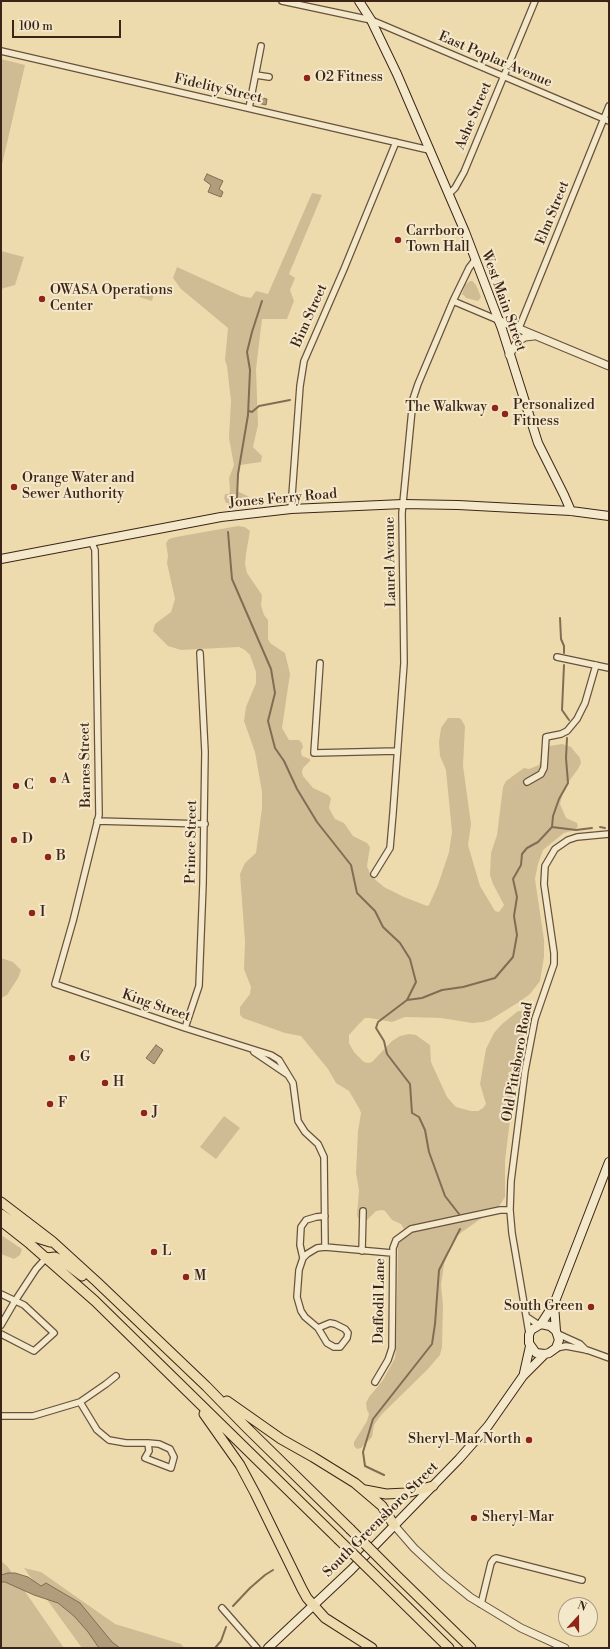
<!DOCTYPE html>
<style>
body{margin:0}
#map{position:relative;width:610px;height:1649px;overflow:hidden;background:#eedbad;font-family:"Libre Bodoni",serif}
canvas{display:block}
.frame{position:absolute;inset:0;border:2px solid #3c2419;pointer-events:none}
.north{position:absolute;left:558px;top:1597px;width:40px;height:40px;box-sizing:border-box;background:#f4e8ca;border:1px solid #aa9a83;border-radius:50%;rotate:21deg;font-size:11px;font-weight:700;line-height:16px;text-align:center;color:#3c2419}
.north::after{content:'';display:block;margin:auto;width:14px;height:18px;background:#8f2418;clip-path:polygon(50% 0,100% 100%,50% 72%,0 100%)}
.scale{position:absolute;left:12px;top:20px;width:109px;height:18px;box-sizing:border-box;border:2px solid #3c2419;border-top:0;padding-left:5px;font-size:12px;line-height:14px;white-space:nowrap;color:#3c2419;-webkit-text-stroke:3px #f4e8ca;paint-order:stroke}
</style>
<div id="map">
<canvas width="610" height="1649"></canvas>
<div class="frame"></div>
<div class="north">N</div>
<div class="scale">100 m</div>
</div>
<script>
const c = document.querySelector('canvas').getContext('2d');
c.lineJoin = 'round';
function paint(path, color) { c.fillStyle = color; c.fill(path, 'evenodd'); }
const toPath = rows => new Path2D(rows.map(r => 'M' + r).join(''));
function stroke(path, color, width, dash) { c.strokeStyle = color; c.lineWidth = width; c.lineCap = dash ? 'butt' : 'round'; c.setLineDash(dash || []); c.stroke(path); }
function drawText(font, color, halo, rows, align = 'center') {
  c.font = font + ' "Libre Bodoni",serif'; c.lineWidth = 4; c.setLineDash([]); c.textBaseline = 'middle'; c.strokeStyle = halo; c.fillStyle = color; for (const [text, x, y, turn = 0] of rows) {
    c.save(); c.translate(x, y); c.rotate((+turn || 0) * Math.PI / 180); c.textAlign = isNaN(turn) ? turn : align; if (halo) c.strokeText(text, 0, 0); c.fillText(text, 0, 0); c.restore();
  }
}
const green = toPath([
 [1,59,25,65,1,169],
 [312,193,322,195,289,274,295,278,290,290,294,301,287,319,262,319,256,369,258,425,253,447,262,456,261,462,240,465,237,491,254,499,252,504,226,503,224,498,225,494,229,494,230,491,229,478,234,465,229,438,231,401,227,366,225,360,228,328,181,289,173,278,177,267,241,296,251,298,256,291,268,294],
 [1,251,24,257,15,285,1,289],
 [470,281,473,281,473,282,476,285,481,297,478,301,466,298,464,295,462,295,465,285],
 [143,283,155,287,155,290,152,301,139,297],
 [238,526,245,527,250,531,246,554,245,564,247,573,262,595,261,605,264,615,268,620,268,639,270,643,285,653,290,674,282,728,289,740,299,740,302,743,303,747,301,751,302,756,310,759,310,761,303,768,302,772,303,776,313,788,328,795,331,798,329,808,335,819,344,823,353,836,367,843,370,847,367,866,371,876,384,887,404,897,427,906,429,905,438,885,449,852,452,832,446,770,440,756,439,742,441,728,448,718,459,718,461,719,465,726,463,766,471,824,468,845,480,886,495,911,499,912,504,905,493,884,490,875,491,853,497,835,503,787,506,781,524,768,529,769,539,765,545,750,549,746,562,744,571,747,580,758,581,763,578,769,564,788,560,804,566,818,577,823,578,826,575,830,564,833,554,841,543,850,538,864,535,879,544,940,544,957,540,981,530,994,519,1002,490,1020,483,1022,472,1023,441,1018,405,1017,392,1022,370,1018,365,1018,357,1026,349,1035,349,1043,354,1052,364,1062,368,1063,372,1062,392,1041,400,1036,409,1034,416,1035,430,1045,431,1062,447,1097,456,1107,471,1111,478,1111,483,1108,486,1104,480,1084,486,1049,494,1033,502,1024,518,1011,525,1011,529,1015,519,1053,516,1071,505,1161,505,1197,500,1205,455,1237,449,1247,444,1264,441,1285,443,1305,442,1347,440,1355,427,1370,381,1415,374,1425,372,1437,361,1448,357,1449,354,1446,354,1442,367,1421,369,1414,367,1410,366,1403,369,1397,383,1380,395,1358,396,1349,398,1247,404,1229,401,1224,392,1220,385,1211,382,1210,376,1211,366,1221,361,1221,358,1218,357,1215,359,1190,356,1173,358,1131,361,1113,359,1108,349,1091,336,1083,328,1069,301,1036,285,1033,243,1018,240,1015,240,1007,250,994,251,987,244,969,245,941,240,874,245,863,256,853,262,808,262,792,255,752,244,721,246,707,256,683,256,672,250,655,245,650,239,647,181,650,168,646,153,631,155,624,171,612,175,599,167,563,168,556,166,543,169,539,176,537],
 [1,958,13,962,21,970,18,978,7,995,1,998],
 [224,1116,240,1128,216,1159,200,1147],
 [1,1235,22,1249,20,1255,14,1259,1,1254],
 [1,1561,8,1567,64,1648,1,1648],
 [24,1568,41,1572,115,1624,181,1644,184,1648,82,1648]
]);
const water = toPath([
 [256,96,267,99,266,105,258,103,255,99,256,96],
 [207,174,223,181,219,189,223,192,221,197,208,192,211,185,204,180,207,174],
 [156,1045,163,1050,154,1064,146,1058,156,1045],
 [8,1573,15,1573,28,1577,41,1586,46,1583,80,1603,112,1642,120,1648,99,1648,88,1632,74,1616,58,1603,34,1595,5,1582,1,1582,1,1575,8,1573]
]);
const stream = toPath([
 [607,1,609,2],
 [249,411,252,412,259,406,290,400],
 [229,505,237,498,238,474,248,415,250,370,247,352,252,332,262,301],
 [228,532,232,579,271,669,275,693,268,721,275,748,284,761,297,789,317,822,351,865,357,893,375,911,383,927,400,943,410,959,416,982,407,1000,378,1022,376,1028,384,1041,387,1054,410,1084,412,1113,419,1117,425,1130,429,1152,445,1196,459,1214],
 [560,618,561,639,564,646,564,653],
 [564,665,562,710,569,720],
 [552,827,576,830,592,828],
 [600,827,605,828],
 [407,1000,422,998,442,990,463,987,495,978,513,957,517,935,514,916,517,897,513,879,521,865,522,854,527,848,538,842,552,827,553,816,559,799,568,783,566,758,567,738],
 [384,1475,365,1466,363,1452,373,1419,432,1344,435,1324,439,1270,460,1229],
 [233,1606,250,1588,265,1575,273,1570],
 [215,1648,221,1641,226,1627]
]);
const minor = toPath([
 [282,1,371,20,609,121],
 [1,51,429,150],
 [256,75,269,77],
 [249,108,261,46],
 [449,194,455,188,464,172,535,1],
 [453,301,498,320],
 [519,328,609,106],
 [291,509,300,386,304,361,344,269,396,142],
 [91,541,95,550,99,815,73,921,55,984,185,1028,271,1055,279,1060,293,1083,298,1121,305,1132,318,1144,324,1157,325,1247],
 [557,657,609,668],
 [320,663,314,753,397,751],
 [527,782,541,774,544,768,546,737,561,734,567,731,577,719,585,703,596,665],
 [97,821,205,824],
 [374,874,390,848,393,813,404,663,402,513,413,399,418,384,453,301,469,268,475,260],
 [185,1028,199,986,203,884,205,752,200,653],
 [254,1052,288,1075],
 [362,1251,363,1211],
 [303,1258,300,1245,301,1227,306,1220,316,1217,325,1216],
 [1,1294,24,1305,54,1333,34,1351,1,1334],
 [527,1317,539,1325],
 [1,1325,15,1301,36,1269,46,1258],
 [318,1328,330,1323,335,1324,345,1329,348,1333,347,1338,340,1347,334,1347,327,1343,318,1328,305,1317,301,1311,297,1297,299,1270,303,1258,307,1254,317,1248,325,1247,392,1253],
 [529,1333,512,1233,510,1210,511,1181,525,1071,535,1019,554,964,554,953,544,884,545,866,555,849,568,840,577,837,609,834],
 [558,1334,580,1344,586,1350],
 [556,1348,566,1346,587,1350,609,1358],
 [375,1382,388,1360,392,1348,393,1248,396,1240,411,1229,500,1210,510,1210],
 [80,1402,97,1430,109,1440,126,1443,148,1443,159,1444,170,1449,174,1457,171,1468,145,1458,149,1451,148,1443],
 [1,1416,33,1416,80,1402,106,1384,116,1376],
 [481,1604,491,1563,494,1559,496,1558,582,1580],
 [222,1608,257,1648]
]);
const tertiary = toPath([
 [498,320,609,366],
 [509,355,518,341,525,337,534,336],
 [394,1525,414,1548,443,1575,470,1597,521,1628,565,1648]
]);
const secondary = toPath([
 [359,1,371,20,397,74,465,232,502,329,538,443,564,495,571,511],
 [1,559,221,517,291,509,403,504,458,505,571,511,609,516],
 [554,1305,556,1331],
 [541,1324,554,1304,609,1162],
 [524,1373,530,1346],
 [268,1648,351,1570,459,1459,488,1426,523,1376,545,1354,549,1353,556,1348,559,1340,556,1331,550,1326,541,1324,531,1330,529,1335,529,1343,536,1353,545,1354]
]);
const trunk = toPath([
 [1,1202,52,1241,97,1282,206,1386,246,1427,350,1529],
 [1,1214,34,1237,50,1242],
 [1,1221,30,1244,95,1301,338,1539],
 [46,1258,55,1257,61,1260,82,1276],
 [227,1401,281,1439,313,1457,355,1483,382,1506,394,1525],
 [204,1414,240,1465,255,1493,302,1589,307,1598,325,1618,372,1648],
 [365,1490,386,1494,406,1493,433,1486],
 [394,1573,471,1648],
 [385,1585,449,1648]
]);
const trunkBridge = toPath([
 [350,1529,394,1573],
 [338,1539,385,1585]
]);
const markers = [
 [307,78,4,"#8f2418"],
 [398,240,4,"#8f2418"],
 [42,299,4,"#8f2418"],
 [495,408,4,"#8f2418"],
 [505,414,4,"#8f2418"],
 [14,487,4,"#8f2418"],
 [53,780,4,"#8f2418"],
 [16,786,4,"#8f2418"],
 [14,840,4,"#8f2418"],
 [48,857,4,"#8f2418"],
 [32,913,4,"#8f2418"],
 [72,1058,4,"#8f2418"],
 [105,1083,4,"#8f2418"],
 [50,1104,4,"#8f2418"],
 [144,1113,4,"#8f2418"],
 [154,1252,4,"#8f2418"],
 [186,1277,4,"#8f2418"],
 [591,1307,4,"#8f2418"],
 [529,1440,4,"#8f2418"],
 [474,1518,4,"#8f2418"]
];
const streetNames = [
 ["East Poplar Avenue",495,60,23],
 ["Fidelity Street",218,89,13],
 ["Ashe Street",474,116,-67],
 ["Elm Street",553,213,-68],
 ["West Main Street",503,301,70],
 ["Bim Street",310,316,-66],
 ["Jones Ferry Road",283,499,-5],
 ["Laurel Avenue",391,562,-91],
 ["Barnes Street",86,765,-91],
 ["Prince Street",192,842,-89],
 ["King Street",156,1006,19],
 ["Old Pittsboro Road",518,1062,-80],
 ["Daffodil Lane",380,1301,-89],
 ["South Greensboro Street",381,1520,-45]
];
const poiNames = [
 ["O2 Fitness",315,78],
 ["Carrboro",406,232],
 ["Town Hall",406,248],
 ["OWASA Operations",50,291],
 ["Center",50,307],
 ["Personalized",513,406],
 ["Fitness",513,422],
 ["The Walkway",487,408,"right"],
 ["Orange Water and",22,479],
 ["Sewer Authority",22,495],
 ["A",61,780],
 ["C",24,786],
 ["D",22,840],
 ["B",56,857],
 ["I",40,913],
 ["G",80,1058],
 ["H",113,1083],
 ["F",58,1104],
 ["J",152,1113],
 ["L",162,1252],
 ["M",194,1277],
 ["South Green",583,1307,"right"],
 ["Sheryl-Mar North",521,1440,"right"],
 ["Sheryl-Mar",482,1518]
];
paint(green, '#d0bc94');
paint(water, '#b19d7b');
stroke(water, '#826d54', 1);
stroke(stream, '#826d54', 2);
stroke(minor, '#68523e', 8);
stroke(tertiary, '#68523e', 9);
stroke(secondary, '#3c2419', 10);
stroke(trunk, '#3c2419', 11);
stroke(minor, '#f4e8ca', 5.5);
stroke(tertiary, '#f4e8ca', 7);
stroke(secondary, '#f4e8ca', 8);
stroke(trunk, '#eedbad', 9);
stroke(trunkBridge, '#3c2419', 11, []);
stroke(trunkBridge, '#eedbad', 9);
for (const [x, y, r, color] of markers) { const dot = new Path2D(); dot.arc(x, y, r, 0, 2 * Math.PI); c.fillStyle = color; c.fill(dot); stroke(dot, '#f4e8ca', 1.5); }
drawText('14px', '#3c2419', '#f4e8ca', streetNames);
drawText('14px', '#3c2419', '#f4e8ca', poiNames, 'left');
</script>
